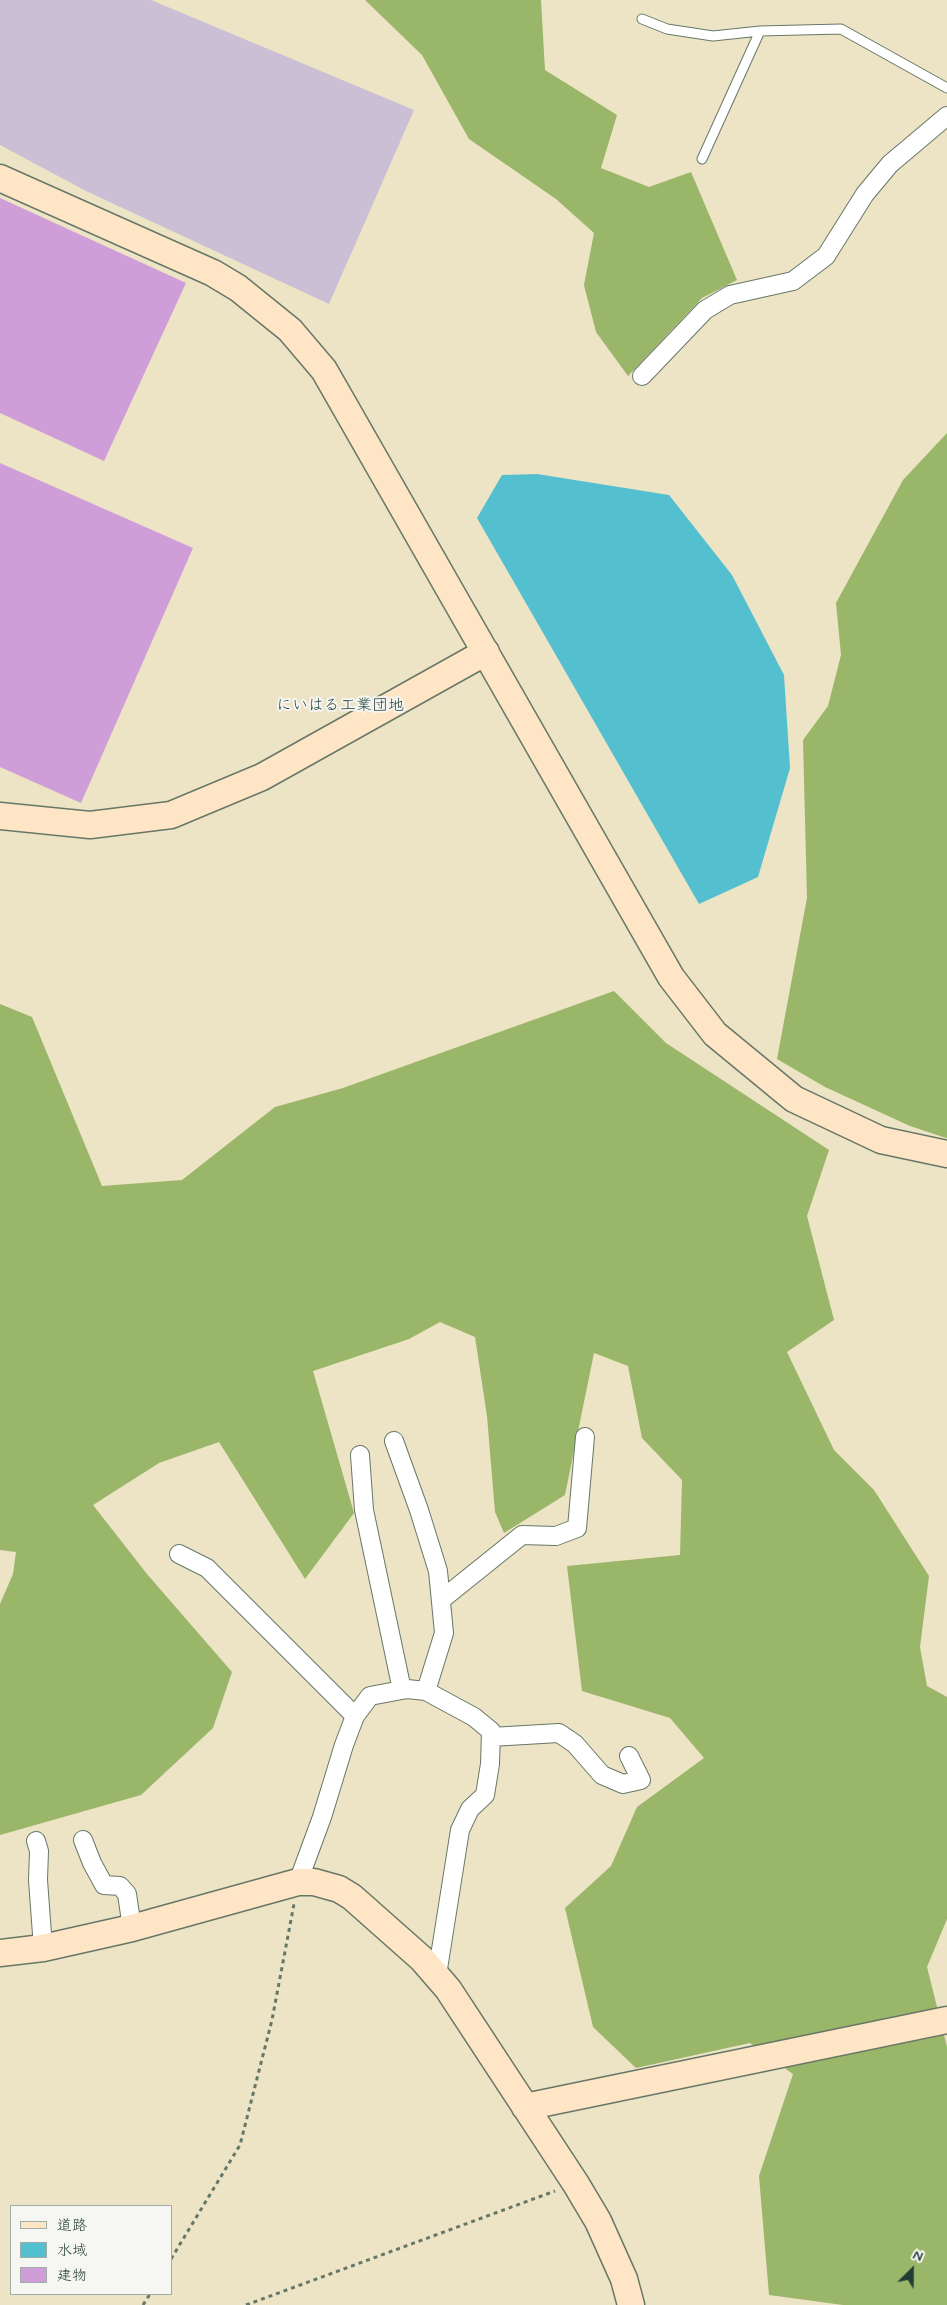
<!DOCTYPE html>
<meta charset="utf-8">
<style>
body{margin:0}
#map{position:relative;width:947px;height:2305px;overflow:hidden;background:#ede3c5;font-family:Mynerve,"Klee One",sans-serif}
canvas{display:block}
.legend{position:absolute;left:10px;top:2205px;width:162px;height:90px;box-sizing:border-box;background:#f6f6f2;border:1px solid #a0aca6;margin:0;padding:6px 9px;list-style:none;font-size:15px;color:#1f3d34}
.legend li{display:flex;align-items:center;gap:10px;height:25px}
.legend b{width:25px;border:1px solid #a0aca6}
.north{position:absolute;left:887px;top:2245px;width:50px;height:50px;-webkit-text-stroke:4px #f6f6f2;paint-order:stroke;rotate:23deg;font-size:14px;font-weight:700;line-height:20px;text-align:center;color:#1f3d34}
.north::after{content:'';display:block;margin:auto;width:18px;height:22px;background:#1f3d34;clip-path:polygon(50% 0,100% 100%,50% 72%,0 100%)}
</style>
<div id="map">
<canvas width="947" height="2305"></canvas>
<ul class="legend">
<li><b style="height:6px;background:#fde5c5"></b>道路</li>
<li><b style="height:14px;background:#54bfcf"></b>水域</li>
<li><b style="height:14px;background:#cf9ed8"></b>建物</li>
</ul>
<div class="north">N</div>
</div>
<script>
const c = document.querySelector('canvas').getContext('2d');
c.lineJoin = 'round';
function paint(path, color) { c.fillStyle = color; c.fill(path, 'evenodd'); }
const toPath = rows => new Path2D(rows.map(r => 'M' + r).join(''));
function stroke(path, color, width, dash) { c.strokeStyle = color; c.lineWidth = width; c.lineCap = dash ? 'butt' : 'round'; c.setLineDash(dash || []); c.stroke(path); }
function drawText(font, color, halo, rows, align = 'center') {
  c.font = font + ' Mynerve,"Klee One",sans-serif'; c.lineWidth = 4; c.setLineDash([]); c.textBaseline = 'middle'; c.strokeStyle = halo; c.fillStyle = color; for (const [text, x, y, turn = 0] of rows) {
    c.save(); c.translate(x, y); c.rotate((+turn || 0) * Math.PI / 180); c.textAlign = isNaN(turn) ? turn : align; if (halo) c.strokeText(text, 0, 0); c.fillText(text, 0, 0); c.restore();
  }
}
const industrial = toPath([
 [0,0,151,0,414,110,329,304,86,191,0,145]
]);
const forest = toPath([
 [365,0,541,0,545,70,617,115,601,168,649,187,691,172,737,280,702,298,628,376,596,332,584,285,594,233,556,199,469,139,422,55],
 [947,433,947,1138,946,1138,910,1126,825,1087,777,1059,807,898,803,740,828,706,841,655,836,603,903,480],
 [614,991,666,1043,829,1150,807,1216,834,1320,787,1352,834,1450,874,1490,929,1576,920,1647,927,1686,947,1697,947,1919,927,1967,947,2047,947,2305,843,2305,769,2295,759,2176,793,2074,750,2043,636,2068,593,2027,565,1908,611,1866,637,1807,704,1758,670,1718,582,1691,567,1566,680,1555,682,1480,642,1438,628,1366,594,1353,565,1495,504,1533,495,1512,487,1416,475,1337,440,1322,409,1339,313,1371,354,1513,305,1579,219,1442,159,1463,93,1505,147,1574,232,1672,213,1728,141,1795,0,1835,0,1604,13,1574,16,1552,0,1550,0,1004,32,1017,102,1186,182,1180,275,1107,343,1088]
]);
const water = toPath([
 [537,474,669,495,732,575,784,675,790,768,758,877,699,904,477,518,502,475]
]);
const building = toPath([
 [0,198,186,283,104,461,0,413],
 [0,463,193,548,81,803,0,767]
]);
const path = toPath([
 [171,2259,240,2145,272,2020,294,1904],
 [143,2305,150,2294],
 [246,2305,555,2191]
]);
const lane = toPath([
 [642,19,667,29,713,36,760,31,841,29,947,88],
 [702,159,760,31]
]);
const street = toPath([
 [642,376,705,310,730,295,793,281,826,256,865,194,890,164,947,116],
 [394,1441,419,1510,438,1571,444,1633,426,1691],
 [360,1455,364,1510,402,1690],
 [179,1554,207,1568,355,1716],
 [441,1600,522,1535,556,1536,577,1528,585,1437],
 [491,1737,559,1733,575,1744,602,1775,623,1784,641,1780,629,1756],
 [83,1840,92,1863,104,1885,120,1886,127,1894,132,1928],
 [36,1841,39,1851,38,1880,43,1948],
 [298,1882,322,1817,344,1745,355,1716,370,1696,407,1689,426,1691,474,1717,491,1731,490,1764,485,1795,470,1809,460,1830,437,1975]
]);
const secondary = toPath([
 [0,178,213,273,238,288,290,330,324,370,671,977,715,1034,794,1099,881,1140,947,1154],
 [0,816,90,825,171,815,262,777,486,652],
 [0,1953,43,1948,132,1928,298,1882,314,1882,339,1889,352,1897,422,1959,448,1989,576,2184,598,2221,624,2279,631,2305],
 [525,2107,947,2020]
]);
const neighbourhoodNames = [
 ["にいはる工業団地",340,707]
];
paint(industrial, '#cbbfd5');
paint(forest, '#9ab669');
paint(water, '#54bfcf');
paint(building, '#cf9ed8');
stroke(lane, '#677767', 11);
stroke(street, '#677767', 20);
stroke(secondary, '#677767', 29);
stroke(path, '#677767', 3, [4, 4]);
stroke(lane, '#fff', 9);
stroke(street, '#fff', 18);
stroke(secondary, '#fde5c5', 26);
drawText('16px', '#1f3d34', '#f6f6f2', neighbourhoodNames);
</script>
